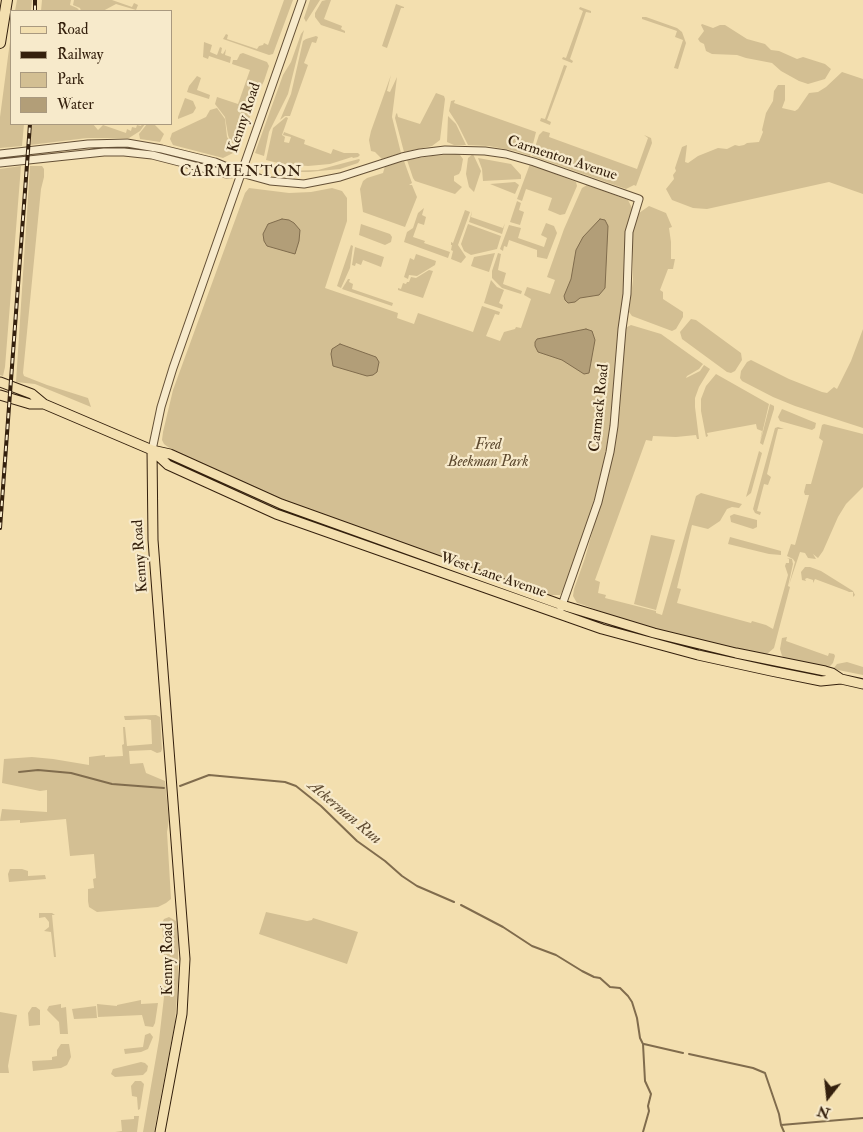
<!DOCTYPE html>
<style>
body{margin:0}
#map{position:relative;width:863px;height:1132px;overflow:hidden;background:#f3dfaf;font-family:"IM FELL Double Pica",serif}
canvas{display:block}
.legend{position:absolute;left:10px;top:10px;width:162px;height:115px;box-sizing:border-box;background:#f7eacb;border:1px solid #a9997f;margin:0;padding:6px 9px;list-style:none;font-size:15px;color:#34200d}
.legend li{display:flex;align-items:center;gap:10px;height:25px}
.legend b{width:25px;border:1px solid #a9997f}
.north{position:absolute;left:803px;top:1072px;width:50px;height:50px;-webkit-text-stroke:4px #f7eacb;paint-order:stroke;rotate:196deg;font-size:14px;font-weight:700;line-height:20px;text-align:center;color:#34200d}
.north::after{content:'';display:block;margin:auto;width:18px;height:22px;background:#34200d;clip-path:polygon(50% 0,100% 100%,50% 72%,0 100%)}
</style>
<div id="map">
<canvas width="863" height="1132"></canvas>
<ul class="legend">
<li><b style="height:6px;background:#f3dfaf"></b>Road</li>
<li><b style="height:6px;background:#34200d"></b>Railway</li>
<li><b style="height:14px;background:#d3bf93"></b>Park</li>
<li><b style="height:14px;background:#b29e78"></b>Water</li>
</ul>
<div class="north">N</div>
</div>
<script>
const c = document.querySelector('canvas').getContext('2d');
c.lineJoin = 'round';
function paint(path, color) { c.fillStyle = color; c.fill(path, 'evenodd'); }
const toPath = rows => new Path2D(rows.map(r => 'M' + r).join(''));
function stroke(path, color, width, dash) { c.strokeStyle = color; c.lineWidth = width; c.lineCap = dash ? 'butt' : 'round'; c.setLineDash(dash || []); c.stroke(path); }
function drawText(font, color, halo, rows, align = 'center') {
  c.font = font + ' "IM FELL Double Pica",serif'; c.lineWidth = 4.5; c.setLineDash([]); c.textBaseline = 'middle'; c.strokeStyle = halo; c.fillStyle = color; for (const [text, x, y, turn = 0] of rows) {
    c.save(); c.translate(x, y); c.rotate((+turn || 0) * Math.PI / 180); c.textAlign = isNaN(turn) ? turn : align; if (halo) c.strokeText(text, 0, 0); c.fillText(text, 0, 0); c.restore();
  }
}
const green = toPath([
 [17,0,32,0,31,11,15,11],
 [42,0,71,0,70,5,77,8,80,11,41,11],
 [74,0,112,0,132,7,134,3,138,5,136,10,116,4,103,11,81,11,80,8,73,5],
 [284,0,293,0,273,54,269,55,223,39,226,34,228,35,227,39,257,49,259,46,263,45,264,43,268,45],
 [310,0,320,0,306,22,304,18],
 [326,0,331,0,324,19,342,26,341,29,345,31,345,33,321,25,315,17,315,13,322,1],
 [396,4,404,7,404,8,401,8,387,48,382,46],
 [580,7,591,11,591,13,586,12,570,59,573,61,572,63,562,59,563,57,566,58,583,11,579,9],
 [642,17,646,17,677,28,682,32,686,43,678,69,674,68,683,40,675,37,677,31,642,19],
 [702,24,713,28,720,25,725,25,747,39,765,44,771,50,779,51,797,59,803,57,825,64,831,69,825,79,808,84,799,81,781,71,772,63,746,58,737,55,712,54,706,51,704,44,700,42,698,39,704,31,701,25],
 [304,30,288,94,269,132,264,156,255,153,283,75,291,62,301,34],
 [11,34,11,124,24,124,22,146,0,148,0,117],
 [316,36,318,37,316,43,312,42,304,63,308,65,290,116,285,116,280,120,291,94,303,41,306,39],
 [204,42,212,45,210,52,217,55,220,47,222,48,221,53,223,54,226,49,225,55,231,57,230,63,209,56,208,59,203,57],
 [243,53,267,62,269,66,264,81,258,93,239,148,230,141,228,135,225,117,215,104,217,97,238,104,250,70,232,64,233,60,237,60,240,54],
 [564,65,567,66,547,120,551,122,550,125,540,121,541,118,545,119],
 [842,72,863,79,863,194,829,182,707,209,693,208,672,200,666,189,674,179,673,175,676,171,675,168,682,147,687,145,685,162,688,163,698,156,718,148,727,149,735,145,739,146,744,145,747,143,759,142,763,132,762,130,766,113,773,101,774,91,778,85,785,85,785,100,782,108,795,111,798,109,809,93,818,92,826,87],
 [391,75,387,91,390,92,397,77,392,117,401,153,382,159,375,152,371,151,369,140,371,131],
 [197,76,201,78,197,90,210,95,209,99,187,92,189,86],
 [436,93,444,96,445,99,440,140,432,146,404,152,395,118,396,114,397,113,398,117,420,124],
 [185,98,193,101,196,108,193,113,178,119,178,117],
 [455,100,454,103,536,132,530,156,515,151,489,146,468,145,458,125,449,111,451,101],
 [217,108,225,119,227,137,235,148,233,153,223,158,173,145,170,139,172,133,206,117,210,110],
 [448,116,456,124,466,145,454,145,447,142],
 [286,117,288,118,282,135,285,137,284,142,289,143,291,137,283,135,284,132,305,140,304,144,331,154,333,149,344,153,358,153,360,155,358,157,353,158,352,157,330,164,308,166,282,164,266,160,273,128],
 [32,124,93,124,98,130,103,125,126,133,127,129,131,131,132,127,136,128,137,125,141,126,142,124,145,124,140,131,129,138,87,138,30,145],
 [147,124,154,124,164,134,160,142,140,139,139,134],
 [543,131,550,133,549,137,637,169,648,138,644,135,651,138,652,143,636,186,634,185,626,189,532,156,539,135],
 [456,154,460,155,463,159,461,170,459,174,454,176,454,181,462,187,455,194,415,181,413,178,407,160,431,156],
 [473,154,481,171,474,192,469,187,466,174,468,158],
 [478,158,511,164,521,175,521,179,483,181,482,169],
 [359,159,360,160,358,163,340,169,309,172,292,172,263,168,264,165,283,171,318,170],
 [404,161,412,183,409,185,412,185,417,197,405,227,363,212,360,189,363,181,367,178,383,173,385,166],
 [530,164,576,182,577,186,565,214,560,215,548,210,552,198,526,189,522,201,517,199],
 [21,166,5,367,3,376,0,375,0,169],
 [30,166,42,166,44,169,44,177,41,189,23,373,24,376,47,385,88,398,91,407,35,384,16,382],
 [515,182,519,185,515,194,490,184],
 [587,185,628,200,632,208,625,239,625,284,619,328,615,388,606,458,592,509,566,585,560,595,547,595,279,499,203,466,168,447,164,444,162,440,163,432,173,390,245,193,249,188,289,193,311,192,332,188,342,191,347,198,347,221,325,288,398,313,397,318,414,324,418,313,473,332,482,306,500,312,499,315,495,314,486,336,500,341,504,332,515,329,516,327,521,328,531,299,524,295,527,287,550,294,555,280,547,277,564,229,582,188],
 [517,201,521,203,519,210,524,212,520,225,510,222],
 [649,206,666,213,672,227,669,228,671,242,671,259,675,259,673,269,668,269,660,290,663,292,663,299,683,312,683,317,676,329,672,331,632,316,629,312,633,280,633,231,639,213],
 [424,208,422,215,426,217,424,225,418,223,413,237,425,241,424,243,450,252,448,258,404,242,407,232,413,228,418,213],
 [465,210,470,212,458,245,466,257,461,263,451,259,453,251,451,250,452,245,451,245,451,242,453,243],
 [472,211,471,217,503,228,505,223,502,234,469,222],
 [546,223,554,226,557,233,547,259,537,257,537,250,509,240,507,247,504,246,503,251,500,249,509,225,521,228,518,238,544,247,547,238,541,235],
 [361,224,390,234,392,237,391,242,385,245,359,235],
 [468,224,501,236,497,249,471,255,464,251,461,244],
 [351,245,353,246,350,268,341,288,337,286],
 [355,247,384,257,381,267,363,260,361,265,356,263,355,266,352,265],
 [495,253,489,272,471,266,474,257],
 [498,253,501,254,498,270,506,273,503,284,522,291,521,294,502,288,492,278,492,271],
 [416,254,436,261,435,265,417,276,409,275,408,279,404,277,410,258,414,260],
 [429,270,433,271,423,298,398,290,398,288,401,289,403,283,406,284,407,282,409,282,411,277,416,278],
 [348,279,350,279,349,282,353,284,352,289,393,303,392,306,342,289],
 [491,280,497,287,504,290,499,303,503,305,502,309,484,303],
 [691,319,696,320,741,353,742,360,735,371,731,373,727,372,682,339,680,332],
 [631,325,661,334,703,364,699,369,687,376,686,378,700,371,704,365,710,369,699,387,695,398,695,407,699,439,697,439,696,435,676,437,653,436,652,441,646,440,595,580,600,582,598,593,606,595,605,598,656,611,656,613,662,615,696,496,701,493,742,504,739,508,732,507,727,509,720,521,708,529,692,525,677,588,681,589,677,603,751,623,752,621,766,625,773,629,788,575,785,566,786,563,789,563,789,559,787,558,792,559,793,564,788,586,790,587,774,648,767,654,699,641,629,622,581,604,577,603,573,596,574,589,585,558,610,469,619,414,625,328],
 [863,329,863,428,795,406,773,397,742,381,740,378,741,371,747,362,751,360,789,379,822,392,827,393,834,387,837,389,851,361],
 [716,374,769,404,760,442,762,431,757,429,756,424,707,433,708,436,706,437,701,411,701,399,706,386],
 [770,404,774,406,774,409,763,445,760,443],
 [782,409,816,423,815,428,812,430,780,421,778,417],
 [824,424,863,434,863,487,846,504,838,517,823,551,818,558,813,554,816,559,808,558,805,553,800,552,789,585,795,562,793,559,787,556,791,544,795,545,809,495,805,495,804,492,806,484,811,484,823,441,819,438,822,425],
 [778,427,784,429,778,429,767,474,771,477,768,485,764,484,757,511,761,512,760,515,755,513,753,509,775,428],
 [759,451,762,453,751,493,746,497],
 [734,514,757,520,757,527,753,529,731,522,730,516],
 [651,535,675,540,656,610,634,604],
 [730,537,781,551,781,555,769,554,728,544],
 [805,567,810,567,821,571,853,591,855,595,853,597,853,592,849,592,847,591,815,579,813,583,813,580,807,578,805,579,806,581,802,580,801,572],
 [787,637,786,641,828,656,829,653,834,654,835,656,833,663,830,666,825,667,786,659,782,656,780,649,782,638],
 [847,662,863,667,863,675,833,669,837,664],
 [156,715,160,717,162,749,161,752,157,753,151,750,129,751,130,764,143,763,146,773,165,781,169,820,167,832,171,899,166,903,158,907,97,912,89,907,88,901,88,889,94,888,93,879,96,878,94,854,70,856,66,819,20,823,20,820,0,821,2,809,47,812,47,790,40,791,2,783,4,759,32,757,53,759,89,765,89,757,105,755,105,757,123,756,122,745,124,744,123,727,125,727,127,746,152,744,151,720,146,719,129,720,125,720,124,716],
 [10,869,22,869,28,871,28,876,45,875,46,879,9,882,8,874],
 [266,912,307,921,312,920,313,918,358,932,347,964,259,934],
 [39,913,52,913,55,915,52,915,56,957,54,957,51,932,44,931,49,927,49,922,45,917,39,918],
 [169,917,176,921,178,937,178,983,175,1022,154,1132,143,1132,159,1040,164,997,165,968,162,923,164,919],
 [141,1000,141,1004,158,1003,155,1023,153,1027,145,1026,142,1015,98,1017,97,1004,117,1006,117,1005],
 [61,1004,61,1008,66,1007,68,1034,60,1034,59,1022,47,1010,49,1006],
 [96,1006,97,1018,74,1019,72,1009],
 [32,1007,36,1007,40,1010,40,1025,29,1026,28,1013],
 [0,1012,17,1015,8,1066,9,1073,0,1073],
 [150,1033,153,1037,148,1049,141,1052,125,1054,124,1049,143,1047,145,1035],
 [61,1044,69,1044,71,1057,67,1065,61,1068,33,1071,32,1061,52,1060,52,1057,57,1056,57,1050],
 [141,1062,145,1063,148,1066,147,1071,143,1075,115,1077,111,1074,113,1069],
 [135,1081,141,1081,144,1084,140,1109,138,1110,137,1097,132,1096,131,1086],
 [134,1116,139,1116,137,1132,115,1132,122,1131,121,1120,134,1119]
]);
const water = toPath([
 [282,219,289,220,294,223,300,230,299,241,295,254,267,246,264,241,263,234,268,224,282,219],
 [600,219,605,220,608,226,605,288,599,295,580,298,575,302,568,303,565,300,564,296,571,279,576,250,583,237,600,219],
 [586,329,592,331,595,340,589,373,584,374,562,360,538,352,535,346,535,342,537,339,586,329],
 [340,344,376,357,379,362,377,372,373,375,367,376,333,366,331,354,332,349,340,344]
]);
const stream = toPath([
 [19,772,38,770,71,773,112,784,164,788],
 [180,786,209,775,285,782,296,786,321,806,357,841,385,861,402,876,417,886,454,902],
 [461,905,503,927,532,946,556,955,582,971,594,977,600,978,610,987,620,988,628,996,632,1002,637,1018,640,1038,643,1044,645,1081,651,1094,648,1106,649,1111,643,1132],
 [644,1044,683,1053],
 [689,1054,753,1068,765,1073,779,1114,781,1125,863,1118],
 [781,1125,784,1132]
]);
const minor = toPath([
 [0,154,88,144,127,143,162,149,215,162,241,173,270,181,304,184,340,177,402,157,420,153,445,150,485,151,506,154,534,162,639,199,629,232,627,294,622,329,614,426,610,452,598,502,561,608],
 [0,163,104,152,124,152,152,155,226,174,241,173],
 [152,450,161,407,173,368,302,0]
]);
const major = toPath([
 [0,382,32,394,44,404,152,450,170,454,281,504,562,605,654,633,736,653,825,671,832,673,841,679,863,684],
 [0,395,30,404,44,404],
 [152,450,153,540,185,959,182,1014,160,1132],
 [153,451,168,465,276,514,602,629,698,655,771,671,821,681,841,679]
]);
const highway = toPath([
 [0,43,7,0]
]);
const rail = toPath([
 [35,11,35,0],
 [0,528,30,124]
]);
const streetNames = [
 ["Kenny Road",245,118,-71],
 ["Carmenton Avenue",562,159,18],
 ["Carmack Road",600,408,-84],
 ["Kenny Road",141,556,-94],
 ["West Lane Avenue",493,576,19],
 ["Kenny Road",169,959,-90]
];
const parkNames = [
 ["Fred",488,446],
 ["Beekman Park",488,463]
];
const neighbourhoodNames = [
 ["CARMENTON",241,173]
];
const waterNames = [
 ["Ackerman Run",344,813,40]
];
paint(green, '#d3bf93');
paint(water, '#b29e78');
stroke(water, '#806c4d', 1);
stroke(stream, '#806c4d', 2);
stroke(minor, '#645036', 9);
stroke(major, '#34200d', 11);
stroke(highway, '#34200d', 12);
stroke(minor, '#f7eacb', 7);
stroke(major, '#f3dfaf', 9);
stroke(highway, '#f3dfaf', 10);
stroke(rail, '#34200d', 4);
stroke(rail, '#f7eacb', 2, [5.5]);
drawText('15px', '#34200d', '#f7eacb', streetNames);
drawText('italic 15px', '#5c482e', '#f7eacb', parkNames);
c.letterSpacing = '1px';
drawText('16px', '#34200d', '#f7eacb', neighbourhoodNames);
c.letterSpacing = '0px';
drawText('italic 16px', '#604c32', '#f7eacb', waterNames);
</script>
